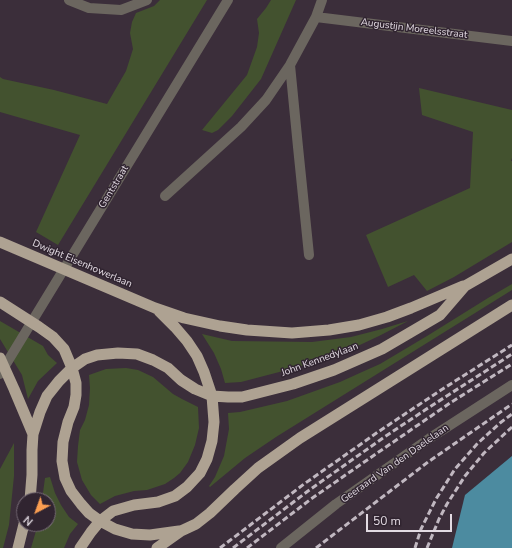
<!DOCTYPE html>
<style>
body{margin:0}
#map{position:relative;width:512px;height:548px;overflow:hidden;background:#3b2e3a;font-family:"Nunito Sans",sans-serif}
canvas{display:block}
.north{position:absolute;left:16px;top:492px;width:40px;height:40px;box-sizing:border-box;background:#302430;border:1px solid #786d78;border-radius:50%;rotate:221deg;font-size:11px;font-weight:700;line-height:16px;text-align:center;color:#e3dbe3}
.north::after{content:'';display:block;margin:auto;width:14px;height:18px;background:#fb9e51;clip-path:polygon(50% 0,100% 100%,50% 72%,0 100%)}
.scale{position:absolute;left:366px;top:514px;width:86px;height:18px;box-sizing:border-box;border:2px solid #e3dbe3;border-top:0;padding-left:5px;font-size:12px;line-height:14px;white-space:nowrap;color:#e3dbe3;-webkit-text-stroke:3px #302430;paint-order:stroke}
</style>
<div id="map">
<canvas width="512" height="548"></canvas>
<div class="north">N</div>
<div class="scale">50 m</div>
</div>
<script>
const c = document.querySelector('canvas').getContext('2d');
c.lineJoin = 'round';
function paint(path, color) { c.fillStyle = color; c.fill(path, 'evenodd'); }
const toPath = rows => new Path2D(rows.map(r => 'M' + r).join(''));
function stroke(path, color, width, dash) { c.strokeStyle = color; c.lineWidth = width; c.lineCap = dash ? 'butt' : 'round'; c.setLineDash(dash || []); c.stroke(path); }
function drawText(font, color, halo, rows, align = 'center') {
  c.font = font + ' "Nunito Sans",sans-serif'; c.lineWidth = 3; c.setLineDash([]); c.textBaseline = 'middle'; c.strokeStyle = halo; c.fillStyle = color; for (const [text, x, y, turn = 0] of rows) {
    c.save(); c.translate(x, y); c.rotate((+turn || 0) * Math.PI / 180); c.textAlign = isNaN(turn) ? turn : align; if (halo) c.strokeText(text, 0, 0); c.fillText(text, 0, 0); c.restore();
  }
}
const green = toPath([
 [160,0,207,0,58,245,36,232,80,135,0,112,0,77,3,79,54,90,107,104,126,71,133,49,130,33,132,22,136,13,154,6],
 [271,0,296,0,261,79,232,116,218,130,212,133,202,130,247,75,257,47,259,33,257,19,266,8],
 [419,88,512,110,512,158,511,161,512,161,512,242,454,277,427,291,414,275,388,287,366,235,470,188,473,132,422,115],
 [512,284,512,290,276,437,245,458,210,487,209,486,215,477,224,456,229,429,228,413,240,412,287,401,340,382,362,372,380,364,427,336,488,298],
 [0,321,43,346,48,355,57,363,38,381,28,399,22,375,0,339],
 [408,321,379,336,347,351,306,365,241,382,225,383,221,369,214,353,202,334,232,341,312,342,351,337,382,329],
 [126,368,138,370,153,377,173,394,182,399,198,407,199,428,195,445,188,462,180,473,174,478,165,484,147,490,134,491,115,496,100,504,91,495,82,480,77,462,78,446,80,430,85,420,89,405,90,388,89,375,106,369],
 [14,443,14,476,9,525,3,548,0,548,0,469],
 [50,477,55,493,61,505,69,517,78,524,70,534,64,548,31,548,38,524,48,524,48,500,42,500,45,478]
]);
const water = toPath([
 [512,456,512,548,452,548,465,495]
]);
const minor = toPath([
 [69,0,89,8,121,10,147,0],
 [316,17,512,41],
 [290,65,298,147,309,255],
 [165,196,241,127,266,100,290,65,316,17,322,0],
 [281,548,336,504,430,438,512,385]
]);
const tertiary = toPath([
 [0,374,228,0]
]);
const trunk = toPath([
 [0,242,155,308,184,318,220,326,247,330,292,333,329,330,359,325,387,317,411,308,463,286],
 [0,302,39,327,53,337,64,349,72,368,76,383,76,395,74,407,68,422,63,442,62,461,65,478,71,491,81,504,89,513,100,521,115,529,132,534,150,535,179,531],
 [0,358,14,389,33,434],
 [30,500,32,475,32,450,33,434,40,412,47,396,59,381,72,368,85,359,97,355,118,353,137,354,153,360,168,368,181,380,195,389,212,396,228,397,242,397,293,384,334,370,382,349,440,315,465,286,512,259],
 [18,548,24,524],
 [80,548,91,532,100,521,113,511,134,505,158,502,175,496,187,487,200,473,207,459,212,441,214,422,212,396,204,372,197,356,187,341,175,327,159,311],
 [157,548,181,531,196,524,210,513,235,489,258,468,300,438,512,305]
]);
const rail = toPath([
 [220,548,304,484,378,432,441,390,512,345],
 [233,548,308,491,383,438,425,410,512,354],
 [247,548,311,499,370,458,450,403,512,364],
 [316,548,428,462,512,404],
 [415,548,421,529,436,499,455,469,477,444,500,423,512,414],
 [427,548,439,519,447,504,465,476,484,453,512,427]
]);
const streetNames = [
 ["Augustijn Moreelsstraat",414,29,7],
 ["Gentstraat",114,187,-59],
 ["Dwight Eisenhowerlaan",82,264,23],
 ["John Kennedylaan",320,360,-20],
 ["Geeraard Van den Daelelaan",395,464,-35]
];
paint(green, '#43522f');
paint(water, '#4c8ba0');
stroke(minor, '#6b665f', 10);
stroke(tertiary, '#6b665f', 10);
stroke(trunk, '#aea292', 11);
stroke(rail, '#c1b8c1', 3, [6, 3]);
drawText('10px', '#e3dbe3', '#302430', streetNames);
</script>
